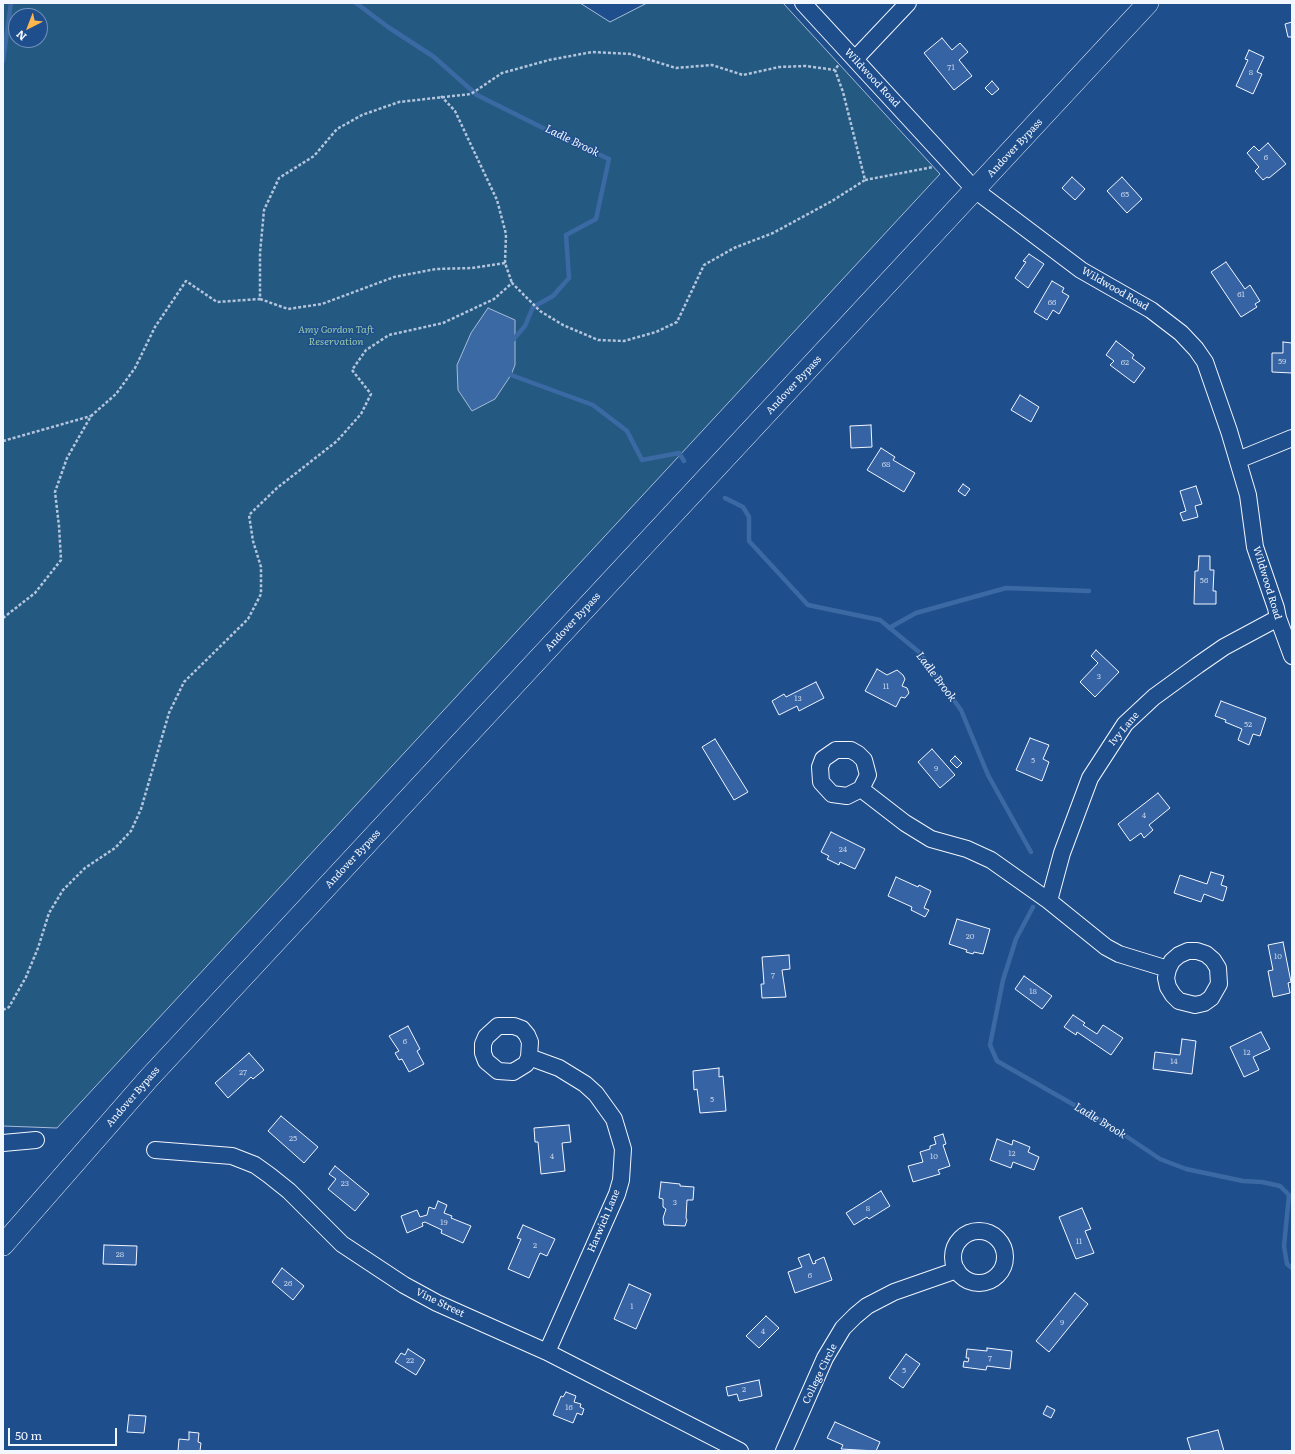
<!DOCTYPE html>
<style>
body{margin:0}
#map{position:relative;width:1295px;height:1454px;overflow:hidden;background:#1f4e8c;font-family:Literata,serif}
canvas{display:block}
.frame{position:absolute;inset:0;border:4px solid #f2f6ff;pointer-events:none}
.north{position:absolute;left:8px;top:8px;width:40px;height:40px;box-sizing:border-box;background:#1f4e8c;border:1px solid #7391ba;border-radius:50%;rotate:222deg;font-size:11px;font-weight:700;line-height:16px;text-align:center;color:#f2f6ff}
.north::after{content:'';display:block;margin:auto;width:14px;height:18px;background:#ffb74d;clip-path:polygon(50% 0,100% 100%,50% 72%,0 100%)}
.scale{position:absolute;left:8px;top:1428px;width:109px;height:18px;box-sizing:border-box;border:2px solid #f2f6ff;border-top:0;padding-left:5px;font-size:12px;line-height:14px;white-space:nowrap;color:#f2f6ff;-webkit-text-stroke:3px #1f4e8c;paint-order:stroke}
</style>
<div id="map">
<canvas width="1295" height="1454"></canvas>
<div class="frame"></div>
<div class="north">N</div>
<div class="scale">50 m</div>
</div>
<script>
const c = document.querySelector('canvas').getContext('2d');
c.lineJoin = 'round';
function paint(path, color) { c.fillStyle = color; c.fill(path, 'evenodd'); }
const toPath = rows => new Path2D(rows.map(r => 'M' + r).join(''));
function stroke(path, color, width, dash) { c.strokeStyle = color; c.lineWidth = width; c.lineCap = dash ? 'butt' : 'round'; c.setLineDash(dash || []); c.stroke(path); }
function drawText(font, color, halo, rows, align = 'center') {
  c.font = font + ' Literata,serif'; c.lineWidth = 3; c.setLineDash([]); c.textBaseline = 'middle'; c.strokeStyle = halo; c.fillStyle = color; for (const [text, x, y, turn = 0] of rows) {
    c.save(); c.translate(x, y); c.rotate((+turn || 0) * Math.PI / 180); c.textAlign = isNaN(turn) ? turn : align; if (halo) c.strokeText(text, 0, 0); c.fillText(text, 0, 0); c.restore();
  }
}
const green = toPath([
 [3,3,580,3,610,22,647,3,783,3,940,174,57,1128,3,1126,3,3],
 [16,16,40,16,40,40,16,40,16,16]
]);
const water = toPath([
 [488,308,515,320,515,365,511,375,495,399,472,411,458,390,457,365,471,333,488,308]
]);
const stream = toPath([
 [356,3,388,27,434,57,477,95,563,138,609,159,596,219,566,235,569,278,553,296,533,307,525,326,511,342],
 [3,61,11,3],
 [508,370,511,375,593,405,627,431,642,460,679,453,684,461],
 [725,498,743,507,749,517,749,541,808,605,880,620,919,652,961,710,988,775,1031,852],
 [889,628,916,613,1006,588,1089,591],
 [1033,907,1016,939,1003,980,990,1045,997,1061,1111,1126,1160,1159,1186,1169,1243,1181,1262,1182,1280,1186,1289,1195,1284,1246,1287,1264,1292,1268]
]);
const building = toPath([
 [1292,22,1292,37,1288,37,1285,24,1292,22],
 [942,38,952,50,960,43,968,52,959,60,972,76,954,90,924,53,942,38],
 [1249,50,1264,57,1257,72,1262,74,1253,94,1236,86,1248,60,1245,59,1249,50],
 [992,81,999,89,992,95,985,88,992,81],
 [1268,143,1286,164,1269,178,1267,177,1263,180,1255,171,1259,167,1247,153,1254,146,1259,151,1268,143],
 [1072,177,1085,189,1075,200,1062,188,1072,177],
 [1122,177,1142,199,1127,213,1107,191,1122,177],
 [1029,254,1044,264,1028,288,1015,278,1026,262,1023,261,1029,254],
 [1226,262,1245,289,1250,285,1260,301,1255,304,1257,307,1241,317,1211,272,1226,262],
 [1052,281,1064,288,1062,292,1069,296,1059,314,1053,310,1047,320,1034,312,1052,281],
 [1116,341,1134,355,1132,358,1145,368,1134,383,1110,365,1114,361,1106,355,1116,341],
 [1283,342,1292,343,1292,373,1272,372,1272,353,1283,353,1283,342],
 [1020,395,1039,407,1031,422,1011,410,1020,395],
 [871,425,872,447,851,448,850,426,871,425],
 [881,448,895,457,893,460,915,473,904,492,867,470,881,448],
 [963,484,970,489,965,496,958,491,963,484],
 [1196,486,1202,504,1195,506,1198,517,1183,521,1180,513,1186,511,1180,491,1196,486],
 [1199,556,1210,556,1210,570,1214,570,1213,591,1216,591,1216,604,1194,604,1195,571,1198,571,1199,556],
 [1096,650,1119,672,1095,697,1080,682,1098,663,1091,656,1096,650],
 [877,669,887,675,897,670,903,675,905,679,902,686,907,688,909,693,905,698,901,697,896,707,865,691,877,669],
 [816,682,824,698,799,711,797,706,779,715,772,701,784,694,786,697,816,682],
 [1221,701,1266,718,1260,736,1253,734,1249,745,1238,740,1242,729,1225,722,1226,720,1215,716,1221,701],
 [1030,738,1049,745,1043,759,1049,762,1042,781,1016,770,1030,738],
 [715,739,748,792,734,800,702,747,715,739],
 [932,749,955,775,940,788,918,762,932,749],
 [955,756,962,763,957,768,950,761,955,756],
 [1158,793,1170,808,1149,825,1153,830,1144,838,1141,833,1130,841,1118,824,1158,793],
 [831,832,865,849,855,869,840,862,839,865,827,859,829,856,821,852,831,832],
 [1211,872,1224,876,1221,885,1227,887,1223,901,1204,894,1201,902,1174,893,1180,875,1207,884,1211,872],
 [896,877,918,887,919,885,931,891,924,908,929,910,925,917,911,910,912,907,888,896,896,877],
 [957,919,990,929,983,954,974,952,973,954,966,952,967,950,949,944,957,919],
 [1283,942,1291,982,1288,983,1290,993,1273,997,1268,971,1273,970,1268,945,1283,942],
 [789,955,790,969,782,970,786,997,762,998,761,984,764,984,762,957,789,955],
 [1024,976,1052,996,1042,1009,1015,989,1024,976],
 [1073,1015,1085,1023,1083,1025,1097,1034,1103,1025,1123,1038,1111,1055,1077,1032,1076,1035,1064,1027,1073,1015],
 [408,1026,420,1049,417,1051,424,1064,409,1072,402,1059,399,1060,395,1053,399,1051,389,1036,408,1026],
 [1261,1032,1270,1049,1253,1057,1259,1070,1244,1077,1230,1047,1261,1032],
 [1182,1039,1196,1041,1192,1074,1153,1069,1155,1052,1180,1055,1182,1039],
 [249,1053,264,1070,253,1079,251,1077,228,1098,215,1083,249,1053],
 [719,1068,719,1077,723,1076,726,1111,700,1113,697,1089,694,1090,693,1071,719,1068],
 [281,1116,318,1147,304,1163,268,1131,281,1116],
 [569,1125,571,1142,562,1143,565,1171,541,1174,538,1142,535,1142,534,1128,569,1125],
 [943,1134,946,1144,943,1145,950,1166,938,1170,940,1174,913,1182,908,1166,923,1162,920,1152,930,1149,930,1146,936,1144,934,1137,943,1134],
 [997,1139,1012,1145,1013,1140,1030,1147,1028,1152,1039,1157,1034,1170,1013,1162,1011,1168,990,1160,997,1139],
 [335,1166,369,1194,355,1211,328,1189,336,1179,329,1174,335,1166],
 [661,1182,680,1184,680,1186,694,1187,693,1200,687,1200,686,1218,687,1220,685,1226,664,1225,663,1218,666,1209,663,1207,663,1199,659,1198,661,1182],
 [881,1191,890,1206,869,1219,867,1217,854,1225,846,1213,881,1191],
 [438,1201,447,1205,444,1213,452,1216,451,1218,471,1226,463,1243,441,1233,442,1230,425,1222,422,1223,423,1226,407,1233,401,1216,417,1210,420,1217,427,1215,429,1207,435,1209,438,1201],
 [1082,1208,1091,1229,1085,1231,1094,1253,1076,1259,1059,1217,1082,1208],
 [523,1225,555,1239,547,1256,540,1253,529,1278,508,1269,521,1239,517,1238,523,1225],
 [104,1245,137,1246,136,1265,103,1264,104,1245],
 [809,1254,813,1264,816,1263,815,1261,824,1257,832,1280,795,1293,788,1272,802,1267,798,1258,809,1254],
 [282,1268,304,1286,293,1300,272,1282,282,1268],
 [629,1284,651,1294,636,1329,614,1319,629,1284],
 [1075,1293,1088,1304,1049,1352,1036,1341,1075,1293],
 [766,1316,779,1328,759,1348,746,1336,766,1316],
 [987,1348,1012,1351,1010,1369,987,1366,986,1370,963,1367,964,1361,968,1362,969,1358,966,1358,967,1349,987,1351,987,1348],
 [408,1349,425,1360,416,1375,395,1362,401,1353,405,1355,408,1349],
 [906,1354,920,1364,903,1388,889,1378,906,1354],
 [759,1380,762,1396,739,1401,737,1394,728,1396,726,1387,759,1380],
 [566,1392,576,1396,574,1402,581,1404,580,1407,584,1409,582,1415,577,1413,573,1423,553,1415,561,1396,563,1397,566,1392],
 [1047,1406,1055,1410,1051,1418,1043,1414,1047,1406],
 [129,1415,146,1416,144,1433,127,1432,129,1415],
 [835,1422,880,1442,876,1451,841,1449,843,1445,827,1438,835,1422],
 [1218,1430,1224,1451,1191,1451,1187,1438,1218,1430],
 [189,1432,199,1433,198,1442,201,1443,200,1451,159,1451,178,1451,179,1439,189,1440,189,1432]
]);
const path = toPath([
 [441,96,455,111,497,200,506,234,505,263,512,283],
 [865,180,933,167],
 [260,299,288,309,322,304,394,277,436,269,472,268,505,263],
 [3,441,91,416],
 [3,618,35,593,61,560,59,526,55,492,67,458,91,416,116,394,135,368,155,327,186,281,217,302,260,299,260,253,264,210,279,178,314,156,337,129,362,115,399,102,471,94,502,73,549,60,592,52,631,54,676,68,712,65,743,75,779,67,806,66,835,70],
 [3,1010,9,1007,26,977,38,948,49,913,63,890,85,868,115,848,131,831,141,809,169,713,184,682,248,619,261,594,261,567,253,541,249,515,277,488,337,441,361,414,371,394,352,370,366,350,389,335,443,323,494,299,512,283,540,311,563,325,598,340,624,341,656,332,677,322,704,265,734,248,773,233,832,201,865,180,843,92,835,70,839,64]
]);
const minor = toPath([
 [803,3,975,190,1081,270,1151,310,1181,333,1196,349,1205,362,1229,431,1248,495,1255,547,1276,608,1278,618,1292,656],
 [855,59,908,3],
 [1238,460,1292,438],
 [861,789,847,796,832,794,821,782,820,767,823,759,836,750,851,750,858,754,864,760,868,775,861,789,905,823,931,839,967,849,991,860,1049,901,1106,947,1119,954,1168,969,1166,978,1168,987,1173,995,1179,1001,1195,1005,1204,1003,1211,998,1219,984,1218,968,1213,960,1206,954,1197,951,1188,951,1179,955,1172,961,1168,969],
 [1049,901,1062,853,1090,778,1125,724,1154,697,1198,665,1224,647,1278,618],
 [529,1057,530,1042,527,1035,522,1029,514,1026,498,1026,486,1037,483,1044,483,1053,486,1061,498,1071,513,1072,526,1064,529,1057,559,1068,585,1084,596,1094,614,1119,623,1149,621,1180,617,1194,547,1352],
 [3,1143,36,1140],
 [155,1150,232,1156,255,1165,269,1175,289,1191,342,1244,404,1285,437,1303,547,1352,740,1451],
 '953 1257a26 26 0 1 1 52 0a26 26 0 1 1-52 0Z',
 [784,1451,825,1358,843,1328,855,1316,867,1306,894,1292,957,1270]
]);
const major = toPath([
 [3,1245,149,1078,1148,3]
]);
const numberNames = [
 ["71",951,68],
 ["8",1251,73],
 ["6",1266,158],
 ["65",1125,195],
 ["61",1241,295],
 ["66",1052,303],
 ["59",1282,362],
 ["62",1125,363],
 ["68",886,465],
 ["56",1204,581],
 ["3",1099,677],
 ["11",886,687],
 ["13",798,699],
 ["52",1248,725],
 ["5",1033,761],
 ["9",936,769],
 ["4",1144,816],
 ["24",843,850],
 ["20",970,937],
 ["10",1278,957],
 ["7",773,976],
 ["18",1033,992],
 ["6",405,1042],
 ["12",1247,1053],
 ["14",1174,1062],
 ["27",243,1073],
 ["5",712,1100],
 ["25",293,1139],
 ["12",1012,1154],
 ["4",552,1157],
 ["10",934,1157],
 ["23",345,1184],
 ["3",675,1203],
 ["8",868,1209],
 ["19",444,1223],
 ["11",1079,1242],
 ["2",535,1246],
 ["28",120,1255],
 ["6",810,1276],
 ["26",288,1284],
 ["1",632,1307],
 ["9",1062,1323],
 ["4",763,1332],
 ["7",990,1359],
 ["22",410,1361],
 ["5",904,1371],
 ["2",744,1390],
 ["16",569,1408]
];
const streetNames = [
 ["Wildwood Road",872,78,47],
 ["Andover Bypass",1015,148,-47],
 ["Wildwood Road",1115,289,30],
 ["Andover Bypass",794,385,-47],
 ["Wildwood Road",1267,583,73],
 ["Andover Bypass",573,622,-47],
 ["Ivy Lane",1124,729,-50],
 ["Andover Bypass",353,859,-47],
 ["Andover Bypass",133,1097,-49],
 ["Harwich Lane",604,1221,-67],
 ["Vine Street",440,1303,26],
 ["College Circle",820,1374,-64]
];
const parkNames = [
 ["Amy Gordon Taft",336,330],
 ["Reservation",336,342]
];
const waterNames = [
 ["Ladle Brook",572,141,26],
 ["Ladle Brook",936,677,53],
 ["Ladle Brook",1100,1121,31]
];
paint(green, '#245a82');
stroke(green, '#a8bbd7', 1);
paint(water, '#3b69a3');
stroke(water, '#a8bbd7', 1);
stroke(stream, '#3b69a3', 4.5);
paint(building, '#3563a3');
stroke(building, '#f2f6ff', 1);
stroke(minor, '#f2f6ff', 18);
stroke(major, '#f2f6ff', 22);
stroke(path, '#b3c4dc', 2.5, [3, 2]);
stroke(minor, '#1f4e8c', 16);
stroke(major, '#1f4e8c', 21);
drawText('8px', '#c3d1e8', null, numberNames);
drawText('10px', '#f2f6ff', '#1f4e8c', streetNames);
drawText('italic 10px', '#97c8a6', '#1f4e8c', parkNames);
drawText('italic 11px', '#f2f6ff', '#1f4e8c', waterNames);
</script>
